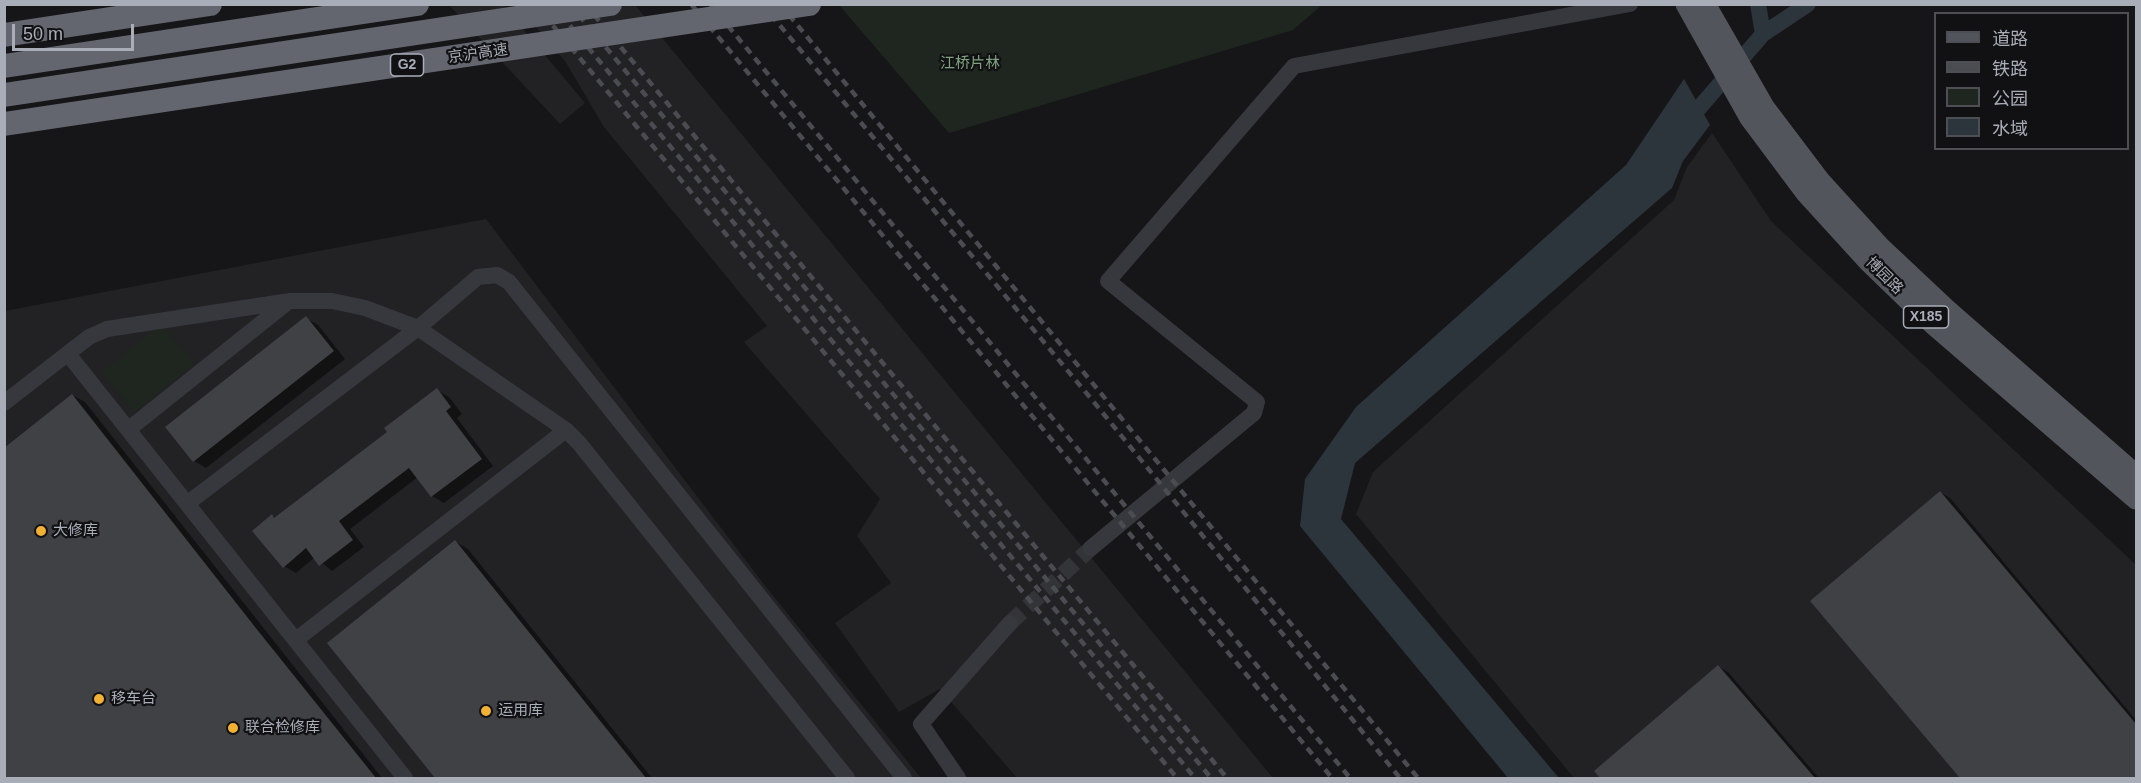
<!DOCTYPE html>
<meta charset="utf-8">
<style>
body{margin:0}
#map{position:relative;width:2141px;height:783px;overflow:hidden;background:#161618;font-family:Helvetica,"Noto Sans SC",sans-serif}
canvas{display:block}
.frame{position:absolute;inset:0;border:6px solid #a8adb8;pointer-events:none}
.legend{position:absolute;left:1934px;top:12px;width:195px;height:138px;box-sizing:border-box;background:#111113;border:2px solid #4d4f55;margin:0;padding:8px 10px;list-style:none;font-size:18px;color:#a8adb8}
.legend li{display:flex;align-items:center;gap:12px;height:30px}
.legend b{width:30px;border:2px solid #4d4f55}
.scale{position:absolute;left:12px;top:24px;width:122px;height:27px;box-sizing:border-box;border:3px solid #a8adb8;border-top:0;padding-left:8px;font-size:18px;line-height:21px;white-space:nowrap;color:#a8adb8;-webkit-text-stroke:4px #111113;paint-order:stroke}
</style>
<div id="map">
<canvas width="2141" height="783"></canvas>
<div class="frame"></div>
<ul class="legend">
<li><b style="height:8px;background:#53555c"></b>道路</li>
<li><b style="height:8px;background:#4a4c52"></b>铁路</li>
<li><b style="height:16px;background:#1e261f"></b>公园</li>
<li><b style="height:16px;background:#2c353c"></b>水域</li>
</ul>
<div class="scale">50 m</div>
</div>
<script>
const c = document.querySelector('canvas').getContext('2d');
c.lineJoin = 'round';
function paint(path, color) { c.fillStyle = color; c.fill(path, 'evenodd'); }
const toPath = rows => new Path2D(rows.map(r => 'M' + r).join(''));
function stroke(path, color, width, dash) { c.strokeStyle = color; c.lineWidth = width; c.lineCap = dash ? 'butt' : 'round'; c.setLineDash(dash || []); c.stroke(path); }
function drawText(font, color, halo, rows, align = 'center') {
  c.font = font + ' Helvetica,"Noto Sans SC",sans-serif'; c.lineWidth = 4.5; c.setLineDash([]); c.textBaseline = 'middle'; c.strokeStyle = halo; c.fillStyle = color; for (const [text, x, y, turn = 0] of rows) {
    c.save(); c.translate(x, y); c.rotate((+turn || 0) * Math.PI / 180); c.textAlign = isNaN(turn) ? turn : align; if (halo) c.strokeText(text, 0, 0); c.fillText(text, 0, 0); c.restore();
  }
}
const built = toPath([
 [449,5,503,5,585,103,560,124],
 [517,5,635,5,1273,778,1017,778,940,689,899,712,835,623,891,583,857,536,880,499,744,342,767,326,604,127,565,61],
 [1712,133,1771,221,2136,565,2136,778,1574,778,1356,514,1373,472,1674,200,1687,167],
 [486,219,766,587,921,778,5,778,5,311]
]);
const green = toPath([
 [839,5,1322,5,1293,30,949,133],
 [162,324,194,364,134,412,102,372]
]);
const water = toPath([
 [1684,79,1710,125,1683,161,1672,188,1355,463,1341,519,1559,778,1508,778,1300,526,1305,479,1356,407,1626,165]
]);
const shadow = toPath([
 [306,318,318,325,345,359,206,468,194,461,167,427],
 [437,390,449,397,462,414,457,418,493,466,444,503,432,496,418,477,350,529,364,547,332,571,315,557,296,573,284,566,272,516,276,518,389,432],
 [72,395,85,402,382,778,4,778,4,449],
 [1941,493,1950,498,2136,720,2136,778,1962,778,1812,601],
 [456,542,468,549,652,778,437,778,329,643],
 [1719,667,1728,672,1819,778,1602,778,1596,771]
]);
const canal = toPath([
 [1758,4,1763,34],
 [1687,122,1763,34,1808,4]
]);
const building = toPath([
 [306,316,334,351,193,462,165,427],
 [437,388,451,407,446,411,482,459,431,497,409,468,339,521,353,540,319,566,306,548,283,568,252,531,272,514,274,518,387,432,384,428],
 [72,394,255,627,376,778,4,778,4,448],
 [1940,491,2136,724,2136,778,1960,778,1810,601],
 [455,540,646,778,435,778,327,643],
 [1718,665,1815,778,1600,778,1594,771]
]);
const minorTunnel = toPath([
 [1010,623,1091,548]
]);
const minor = toPath([
 [68,354,405,778],
 [4,403,89,337,107,329,290,301,332,301,365,308,418,328,566,430,579,443,847,778],
 [129,429,289,301],
 [188,503,418,328,478,277,497,275,509,282,904,778],
 [1091,548,1254,413,1257,402,1108,281,1294,66,1630,4],
 [297,639,566,430],
 [958,778,921,724,1010,623]
]);
const major = toPath([
 [1686,4,1750,118,1806,193,1868,261,1933,324,2136,499],
 [1705,4,1764,107,1820,181,1881,248,1947,310,2136,475]
]);
const highway = toPath([
 [4,35,210,4],
 [4,66,417,4]
]);
const rail = toPath([
 [535,4,1177,778],
 [552,4,1195,778],
 [570,4,1211,778],
 [585,4,1227,778],
 [691,4,1332,778],
 [710,4,1350,778],
 [762,4,1093,401,1400,778],
 [780,4,1418,778]
]);
const highwayBridge = toPath([
 [4,95,610,4],
 [4,124,809,4]
]);
const markers = [
 [41,531,6,"#f2b134"],
 [99,699,6,"#f2b134"],
 [486,711,6,"#f2b134"],
 [233,728,6,"#f2b134"]
];
const shields = [
 [407,65,33],
 [1926,317,45]
];
const shieldNames = [
 ["G2",407,65],
 ["X185",1926,317]
];
const streetNames = [
 ["京沪高速",478,54,-8],
 ["博园路",1884,276,45]
];
const parkNames = [
 ["江桥片林",970,64]
];
const poiNames = [
 ["大修库",53,531],
 ["移车台",111,699],
 ["运用库",498,711],
 ["联合检修库",245,728]
];
paint(built, '#222225');
paint(green, '#1e261f');
paint(water, '#2c353c');
paint(shadow, '#0007');
stroke(canal, '#2c353c', 16);
paint(building, '#404145');
stroke(minorTunnel, '#333438', 16, [16, 8]);
stroke(minor, '#37383d', 16);
stroke(major, '#53555c', 21);
stroke(highway, '#63666e', 24);
stroke(rail, '#4a4c52', 4.5, [8, 6]);
stroke(highwayBridge, '#63666e', 24);
for (const [x, y, r, color] of markers) { const dot = new Path2D(); dot.arc(x, y, r, 0, 2 * Math.PI); c.fillStyle = color; c.fill(dot); stroke(dot, '#111113', 2); }
for (const [x, y, w] of shields) { const box = new Path2D(); box.roundRect(x - w / 2, y - 11, w, 22, 4.5); c.fillStyle = '#111113'; c.fill(box); stroke(box, '#a8adb8', 1.5); }
drawText('bold 14px', '#a8adb8', null, shieldNames);
drawText('15px', '#a8adb8', '#111113', streetNames);
drawText('15px', '#7fa381', '#111113', parkNames);
drawText('15px', '#a8adb8', '#111113', poiNames, 'left');
</script>
